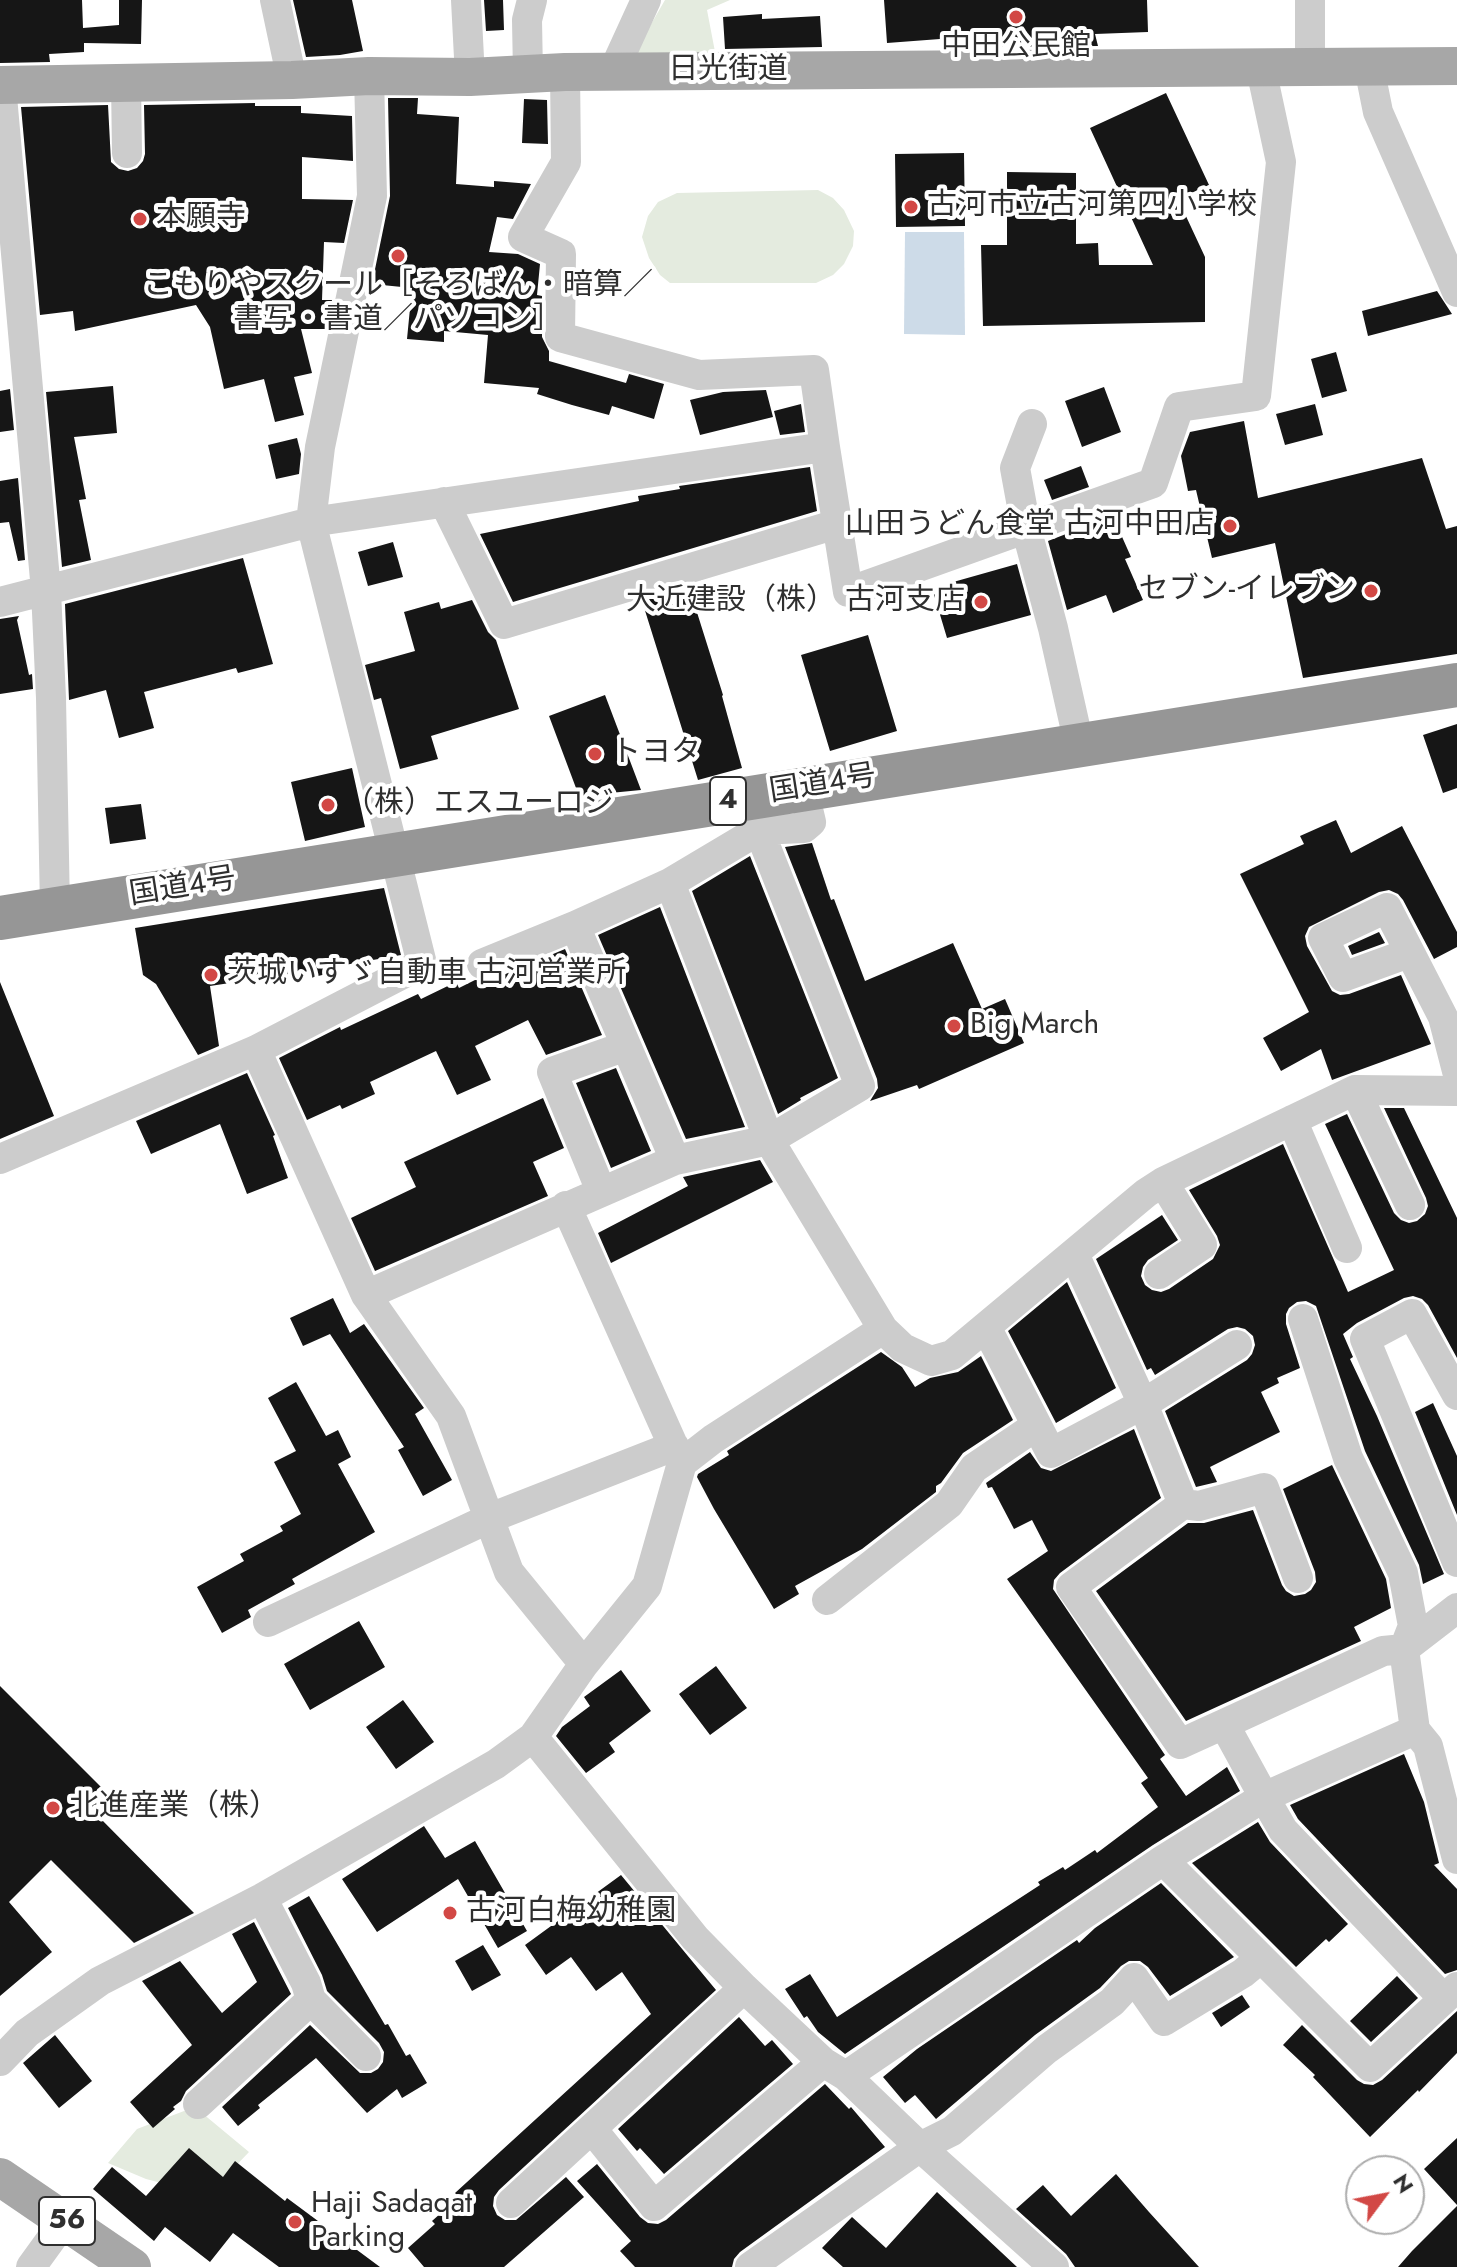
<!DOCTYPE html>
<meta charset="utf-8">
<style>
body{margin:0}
#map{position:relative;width:1457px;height:2267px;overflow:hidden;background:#fff;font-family:Jost,sans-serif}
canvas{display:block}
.north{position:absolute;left:1345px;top:2155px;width:80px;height:80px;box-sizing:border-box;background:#fff;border:2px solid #acacac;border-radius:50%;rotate:58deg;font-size:22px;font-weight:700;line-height:32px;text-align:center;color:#2f2f2f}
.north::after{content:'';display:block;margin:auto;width:28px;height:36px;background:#d24845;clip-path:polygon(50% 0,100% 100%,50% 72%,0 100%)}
</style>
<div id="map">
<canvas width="1457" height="2267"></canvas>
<div class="north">N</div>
</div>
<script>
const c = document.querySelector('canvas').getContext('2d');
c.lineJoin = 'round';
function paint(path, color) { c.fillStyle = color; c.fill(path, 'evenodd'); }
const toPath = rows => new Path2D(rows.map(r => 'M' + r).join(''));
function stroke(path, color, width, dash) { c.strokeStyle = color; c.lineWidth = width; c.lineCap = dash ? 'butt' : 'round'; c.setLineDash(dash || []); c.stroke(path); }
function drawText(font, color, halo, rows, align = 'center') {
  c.font = font + ' Jost,"Noto Sans JP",sans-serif'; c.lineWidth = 8; c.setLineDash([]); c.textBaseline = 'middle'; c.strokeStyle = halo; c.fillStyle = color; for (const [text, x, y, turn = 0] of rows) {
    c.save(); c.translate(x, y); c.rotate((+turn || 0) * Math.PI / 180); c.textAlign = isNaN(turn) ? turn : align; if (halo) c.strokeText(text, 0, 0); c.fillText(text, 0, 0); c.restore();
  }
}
const green = toPath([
 [665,0,730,0,707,10,716,57,632,57],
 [818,190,833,198,844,210,854,231,853,246,844,264,833,275,816,283,670,283,660,275,649,258,642,237,648,216,658,202,677,193],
 [184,2111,202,2113,249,2152,208,2195,146,2179,108,2163,137,2129]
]);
const water = toPath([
 [905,232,964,232,965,335,904,334]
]);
const building = toPath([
 [0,0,82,0,83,28,119,25,119,0,142,0,141,44,84,43,84,52,49,54,50,62,0,63],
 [293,0,352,0,363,51,340,55,306,57],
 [484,0,503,0,504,30,486,31],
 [884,0,1147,0,1148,32,1095,34,1098,46,941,47,940,39,887,43],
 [762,14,762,19,820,16,822,47,725,49,723,17],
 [1166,93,1209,185,1178,199,1205,257,1205,322,983,326,981,245,1007,245,1007,172,1076,173,1076,244,1098,243,1099,265,1153,265,1090,128],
 [388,98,418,98,417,114,459,117,456,184,494,187,494,181,531,184,513,219,497,217,489,252,518,254,540,264,537,295,542,296,542,337,549,351,549,361,626,383,629,374,664,384,654,419,612,406,609,415,572,405,537,394,539,388,484,383,488,335,444,331,444,342,407,339,412,288,372,284,390,196],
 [524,99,547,100,548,144,522,143],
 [255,103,255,106,301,106,301,113,352,116,353,161,302,157,302,199,353,200,344,243,324,242,322,300,332,300,326,329,301,329,312,373,294,377,304,415,275,422,264,379,224,389,210,327,196,305,75,331,73,311,40,315,21,107,108,105,111,162,119,169,128,171,137,168,143,161,145,154,144,105],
 [964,153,965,226,896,227,895,154],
 [1437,291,1452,314,1368,336,1362,311],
 [1336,352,1347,391,1322,398,1311,359],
 [113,386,117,433,74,437,86,499,79,500,91,560,62,567,46,392],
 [1104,387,1121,432,1082,447,1065,401],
 [10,389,14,430,0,432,0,391],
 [766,390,773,417,700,435,690,400,723,392],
 [801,404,805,432,780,435,774,411],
 [1315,404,1323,435,1285,445,1276,414],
 [1244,421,1258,498,1422,458,1446,529,1457,526,1457,654,1303,678,1275,543,1212,558,1196,490,1188,491,1181,456,1190,432],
 [297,438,301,454,299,474,276,479,268,445],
 [1081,466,1089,487,1052,500,1044,480],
 [810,467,817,511,513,602,480,534,639,501,638,496,680,489,679,486],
 [18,478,25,560,18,561,9,522,0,523,0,481],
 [1102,520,1104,526,1115,521,1131,557,1125,559,1143,600,1113,613,1106,595,1067,610,1048,541],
 [393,542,403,577,368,586,358,552],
 [243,558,273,664,238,673,236,668,144,692,154,728,119,738,106,690,69,700,65,604],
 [1017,564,1031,615,947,638,932,588],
 [689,587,723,695,722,696,742,768,698,780,642,601],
 [472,600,488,632,496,640,519,709,431,736,438,759,400,769,381,698,374,700,365,665,415,651,404,612,439,602,441,609],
 [19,616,17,620,29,675,32,674,33,689,0,694,0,619],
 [868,635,897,731,830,751,801,655],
 [605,695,641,790,579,796,549,716],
 [1457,724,1457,788,1443,793,1423,735],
 [352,768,365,827,305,841,291,782],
 [141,804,146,839,110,844,105,808],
 [1336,820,1351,853,1402,826,1457,932,1457,947,1434,959,1403,900,1398,894,1389,890,1379,892,1309,927,1305,936,1307,946,1332,991,1340,995,1349,994,1401,975,1431,1044,1332,1080,1321,1049,1281,1071,1263,1038,1309,1012,1240,874,1304,844,1300,836],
 [812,843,831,900,834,899,865,981,953,943,982,1009,1005,999,1024,1043,919,1089,917,1085,870,1101,878,1088,877,1079,785,847],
 [750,856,838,1078,800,1098,801,1100,778,1114,692,891],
 [384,888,401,955,339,966,339,971,318,976,316,970,210,986,219,1046,198,1055,156,984,143,975,135,928],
 [660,907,745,1127,686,1139,598,935],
 [1379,932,1385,943,1352,955,1348,946],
 [565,949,602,1035,546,1055,528,1020,475,1046,491,1080,457,1095,436,1051,370,1082,375,1094,342,1109,340,1105,307,1120,279,1058,340,1027,341,1030,418,994,421,999,456,982,459,988,475,980,489,981],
 [0,982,54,1116,0,1139],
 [616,1068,651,1151,611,1168,576,1083],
 [247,1073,275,1135,273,1136,288,1178,247,1194,220,1124,151,1154,136,1121],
 [543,1098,564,1148,533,1162,548,1196,375,1271,351,1218,416,1187,404,1162],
 [1384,1108,1404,1108,1457,1218,1457,1358,1428,1305,1422,1299,1413,1296,1404,1298,1357,1323,1343,1334,1353,1357,1350,1359,1377,1416,1444,1574,1423,1584,1419,1565,1365,1451,1316,1306,1306,1301,1297,1302,1289,1308,1286,1314,1286,1324,1300,1368,1277,1378,1279,1383,1261,1392,1280,1432,1210,1467,1217,1482,1196,1487,1165,1411,1247,1360,1252,1354,1255,1345,1253,1336,1245,1329,1237,1327,1228,1329,1155,1375,1151,1368,1147,1370,1096,1259,1162,1215,1178,1240,1148,1260,1143,1267,1141,1276,1145,1285,1152,1290,1161,1292,1169,1289,1213,1259,1220,1245,1217,1236,1189,1190,1283,1144,1348,1292,1394,1270,1325,1124,1347,1114,1394,1213,1401,1220,1409,1223,1417,1221,1425,1214,1428,1206,1426,1198],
 [760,1160,773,1182,611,1263,598,1233,688,1186,683,1177],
 [1067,1282,1116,1388,1056,1423,1008,1331],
 [333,1298,350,1333,364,1324,424,1408,415,1414,452,1480,423,1496,398,1450,404,1447,330,1334,303,1346,290,1318],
 [881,1352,902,1367,915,1387,930,1378,958,1372,981,1356,1013,1420,963,1453,941,1483,936,1486,936,1492,862,1549,795,1586,799,1594,774,1609,714,1509,697,1477,698,1474,729,1455,727,1451],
 [296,1382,326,1436,338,1430,351,1457,338,1464,375,1532,292,1579,295,1584,248,1610,251,1617,222,1633,197,1587,244,1561,240,1554,283,1531,280,1526,301,1514,274,1462,296,1451,268,1398],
 [1433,1403,1457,1456,1457,1515,1415,1412],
 [1134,1429,1161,1498,1060,1573,1054,1580,1053,1589,1165,1755,1160,1759,1186,1796,1227,1767,1240,1791,1153,1845,845,2054,818,2032,807,2016,804,2018,785,1989,810,1974,837,2017,1040,1885,1038,1882,1063,1867,1065,1870,1095,1850,1097,1853,1158,1807,1141,1783,1148,1778,1007,1579,1048,1551,1032,1520,1014,1529,992,1487,988,1488,986,1483,1030,1452,1041,1468,1051,1471],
 [1332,1465,1386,1579,1391,1608,1354,1627,1361,1641,1186,1721,1096,1591,1188,1523,1204,1523,1253,1510,1282,1585,1286,1591,1294,1596,1305,1594,1311,1590,1316,1582,1315,1572,1283,1489],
 [359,1621,385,1667,310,1710,284,1664],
 [716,1666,747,1708,710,1735,679,1694],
 [621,1670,651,1711,609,1743,615,1752,586,1773,556,1736,562,1727,590,1706,584,1697],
 [0,1686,114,1800,98,1816,194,1913,134,1943,51,1860,9,1902,52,1952,0,1996],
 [403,1700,434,1742,396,1769,366,1727],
 [1404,1754,1424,1802,1439,1863,1434,1865,1457,1889,1457,1970,1445,1974,1298,1819,1290,1805],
 [1258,1822,1270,1842,1348,1924,1329,1942,1326,1939,1296,1967,1192,1863],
 [424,1826,445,1858,475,1841,527,1931,498,1948,458,1879,377,1932,342,1879],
 [621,1875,716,1990,499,2190,494,2197,493,2206,497,2215,505,2220,516,2220,566,2177,584,2197,504,2267,424,2267,408,2248,435,2224,432,2221,459,2197,455,2193,651,2014,622,1972,596,1991,571,1957,546,1975,525,1945],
 [1161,1883,1234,1957,1170,1996,1148,1967,1140,1961,1129,1961,1121,1966,1100,1988,1035,2035,936,2119,915,2095,905,2103,883,2077,917,2049,1077,1940,1079,1943,1095,1928],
 [309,1896,385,2025,388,2024,406,2056,410,2054,427,2083,402,2098,397,2089,367,2113,316,2058,258,2105,260,2108,238,2126,222,2107,310,2025,360,2073,371,2073,378,2069,383,2062,384,2052,379,2043,327,1991,322,1975,288,1908],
 [254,1922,291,1994,186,2091,181,2101,173,2107,175,2109,153,2128,130,2102,192,2045,142,1981,180,1961,222,2013,257,1982,232,1934],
 [483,1945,501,1975,472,1991,455,1961],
 [1397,1976,1418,1998,1371,2042,1350,2021],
 [1242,1995,1250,2007,1221,2027,1212,2013],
 [1457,2011,1457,2053,1419,2092,1418,2090,1370,2137,1313,2077,1315,2075,1283,2045,1302,2025,1357,2080,1364,2084,1373,2085,1382,2080],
 [739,2017,765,2046,772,2040,793,2064,664,2174,640,2148,637,2151,618,2129],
 [55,2035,92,2081,59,2108,23,2063],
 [825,2084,849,2109,851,2107,885,2147,740,2252,734,2259,732,2267,635,2267,620,2251,631,2241,577,2181,597,2164,640,2217,648,2223,658,2224,666,2220],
 [1457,2138,1457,2205,1424,2169],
 [189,2148,223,2177,235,2161,285,2201,287,2198,380,2267,279,2267,233,2233,210,2262,165,2227,154,2241,93,2189,112,2167,146,2196],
 [1116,2174,1149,2212,1199,2267,1075,2267,1066,2254,1016,2209,1043,2185,1071,2216],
 [937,2192,1017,2267,843,2267,822,2248,852,2217,886,2248],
 [1457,2206,1457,2267,1398,2267,1412,2251]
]);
const minor = toPath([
 [275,0,292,80],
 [466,0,470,77],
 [1369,67,1378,112,1457,292],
 [1310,68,1310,0],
 [565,72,566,162,523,237,561,254,560,337,699,375,814,370,825,447],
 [613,72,646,0],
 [528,74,527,20,532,0],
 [126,83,127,153],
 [1,85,46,591,51,698,55,909],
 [1032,424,1015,468,1026,528,1053,628,1079,744],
 [444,502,504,624,837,524],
 [0,602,311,522,825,447,848,592,1153,483,1179,407,1256,396,1281,162,1261,69],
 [803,788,811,822,804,828,759,830,670,883,769,1140,883,1329,903,1348,931,1361,952,1355,1146,1193,1163,1182,1355,1090,1457,1091],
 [670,883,575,926,675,1160],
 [1409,953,1343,977,1323,938,1387,908,1443,1017,1457,1071],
 [482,964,575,926],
 [256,1050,366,1295,451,1416,509,1572,584,1664],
 [1355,1090,1410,1205],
 [1292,1120,1347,1248],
 [0,1159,256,1050,422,964,311,522,320,447,372,196,369,76],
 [601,1191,552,1072,626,1046],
 [566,1206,681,1463],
 [1159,1274,1202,1245,1163,1182],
 [366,1295,675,1160,769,1140,860,1086,759,830],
 [1303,1319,1348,1458,1403,1573,1413,1626,1404,1649,1415,1730,1428,1746,1457,1859],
 [986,1327,1051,1453,1143,1404,1237,1345],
 [1457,1395,1412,1314,1365,1339,1457,1562],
 [1183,1504,1199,1506,1264,1488,1298,1578],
 [827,1600,949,1504,974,1468,1036,1426],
 [268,1622,490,1518,674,1446],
 [1224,1724,1383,1651,1404,1649,1457,1608],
 [1415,1730,1264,1797,1283,1830,1444,1999],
 [533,1737,695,1938,744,1988,823,2062,846,2076,920,2147,1054,2267],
 [1163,1860,1370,2067,1457,1987],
 [262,1898,306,1983,311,2000,366,2056],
 [0,2061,27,2033,100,1981,262,1898,496,1764,533,1737,584,1664,647,1586,682,1463,713,1439,883,1329],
 [846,2076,1163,1860,1264,1797,1224,1724,1180,1744,1071,1587,1183,1504,1143,1404,1074,1254],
 [198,2104,311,2000],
 [592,2129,654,2206,823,2062],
 [511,2203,744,1988],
 [31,2267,65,2220],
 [750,2267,920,2147,952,2131,1047,2049,1112,2002,1134,1978,1164,2021,1243,1973,1261,1958]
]);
const major = toPath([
 [0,85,292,80,369,76,470,77,565,72,1457,66],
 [0,2177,132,2267]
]);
const highway = toPath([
 [0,918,1457,685]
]);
const markers = [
 [1016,17,8,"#d24845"],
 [911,207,8,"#d24845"],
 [140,219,8,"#d24845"],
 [398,256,8,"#d24845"],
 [1230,526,8,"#d24845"],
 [1371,591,8,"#d24845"],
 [981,602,8,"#d24845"],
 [595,754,8,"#d24845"],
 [328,805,8,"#d24845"],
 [211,975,8,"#d24845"],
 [954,1026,8,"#d24845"],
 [53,1808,8,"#d24845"],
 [450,1913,8,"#d24845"],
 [295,2222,8,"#d24845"]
];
const shields = [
 [728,801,36],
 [67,2221,56]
];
const shieldNames = [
 ["4",728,801],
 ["56",67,2221]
];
const poiNames = [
 ["中田公民館",1016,48,"center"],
 ["古河市立古河第四小学校",927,207],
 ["本願寺",156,219],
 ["こもりやスクール［そろばん・暗算／",398,287,"center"],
 ["書写・書道／パソコン］",398,321,"center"],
 ["山田うどん食堂 古河中田店",1214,526,"right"],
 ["セブン-イレブン",1355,591,"right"],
 ["大近建設（株） 古河支店",965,602,"right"],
 ["トヨタ",611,754],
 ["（株）エスユーロジ",344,805],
 ["茨城いすゞ自動車 古河営業所",227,975],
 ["Big March",970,1026],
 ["北進産業（株）",69,1808],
 ["古河白梅幼稚園",466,1913],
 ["Haji Sadaqat",311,2205],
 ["Parking",311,2239]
];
const streetNames = [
 ["日光街道",728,71],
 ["国道4号",823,785,-9],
 ["国道4号",183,888,-9]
];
paint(green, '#e4ebdf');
paint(water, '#cddbe8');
paint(building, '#161616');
stroke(minor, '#ccc', 30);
stroke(major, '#a7a7a7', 38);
stroke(highway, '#969696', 44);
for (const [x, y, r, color] of markers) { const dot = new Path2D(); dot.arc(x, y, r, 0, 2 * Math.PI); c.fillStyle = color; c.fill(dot); stroke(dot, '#fff', 3); }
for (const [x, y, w] of shields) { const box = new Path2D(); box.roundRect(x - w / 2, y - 24, w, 48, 6); c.fillStyle = '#fff'; c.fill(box); stroke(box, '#2f2f2f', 2); }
drawText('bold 28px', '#2f2f2f', null, shieldNames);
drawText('30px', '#2f2f2f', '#fff', poiNames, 'left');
drawText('30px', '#2f2f2f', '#fff', streetNames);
</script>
